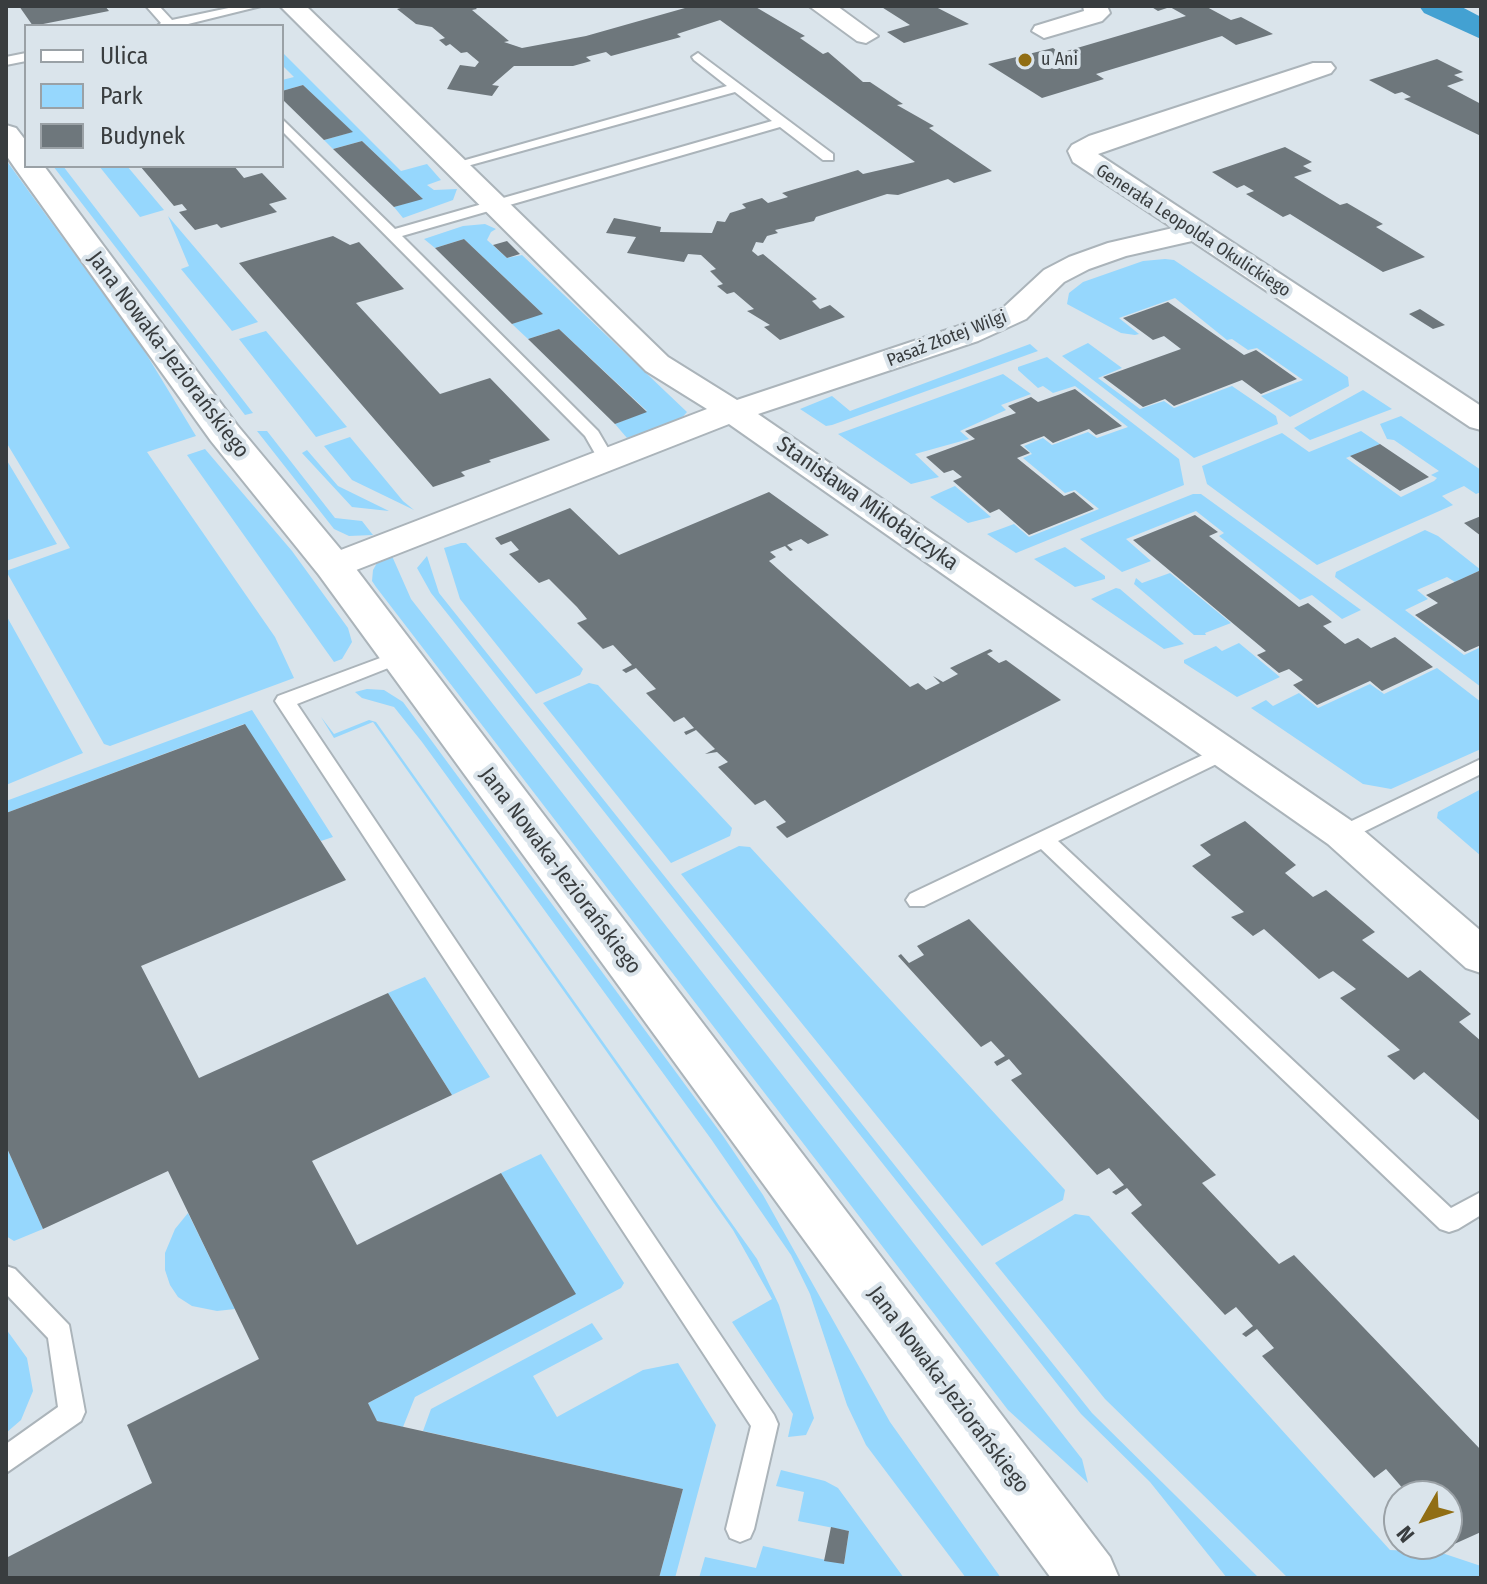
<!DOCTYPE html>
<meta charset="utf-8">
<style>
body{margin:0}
#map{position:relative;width:1487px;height:1584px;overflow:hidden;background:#dae4eb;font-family:"Fira Sans Condensed",sans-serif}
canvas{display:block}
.frame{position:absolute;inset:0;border:8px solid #393d3f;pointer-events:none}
.legend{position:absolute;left:24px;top:24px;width:260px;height:144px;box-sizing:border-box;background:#dae4eb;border:2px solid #9aa1a6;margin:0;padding:10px 14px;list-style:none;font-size:24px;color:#393d3f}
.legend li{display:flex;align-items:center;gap:16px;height:40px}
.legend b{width:40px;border:2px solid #9aa1a6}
.north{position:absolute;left:1383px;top:1480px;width:80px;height:80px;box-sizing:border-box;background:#dae4eb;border:2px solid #9aa1a6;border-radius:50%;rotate:231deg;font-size:22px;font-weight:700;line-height:32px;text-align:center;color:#393d3f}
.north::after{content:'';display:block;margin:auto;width:28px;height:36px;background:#916e14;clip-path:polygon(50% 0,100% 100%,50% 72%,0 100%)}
</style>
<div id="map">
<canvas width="1487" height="1584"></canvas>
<div class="frame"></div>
<ul class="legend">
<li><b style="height:10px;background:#fff"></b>Ulica</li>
<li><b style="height:22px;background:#96d7fd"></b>Park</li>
<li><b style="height:22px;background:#6e777c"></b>Budynek</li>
</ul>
<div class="north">N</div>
</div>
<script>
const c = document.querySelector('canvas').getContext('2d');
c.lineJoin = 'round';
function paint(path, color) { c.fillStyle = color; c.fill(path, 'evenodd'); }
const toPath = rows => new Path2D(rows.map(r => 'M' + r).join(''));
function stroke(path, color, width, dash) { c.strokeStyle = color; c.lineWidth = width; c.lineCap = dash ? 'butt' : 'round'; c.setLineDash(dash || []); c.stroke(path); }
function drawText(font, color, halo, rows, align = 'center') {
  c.font = font + ' "Fira Sans Condensed",sans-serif'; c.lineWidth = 8; c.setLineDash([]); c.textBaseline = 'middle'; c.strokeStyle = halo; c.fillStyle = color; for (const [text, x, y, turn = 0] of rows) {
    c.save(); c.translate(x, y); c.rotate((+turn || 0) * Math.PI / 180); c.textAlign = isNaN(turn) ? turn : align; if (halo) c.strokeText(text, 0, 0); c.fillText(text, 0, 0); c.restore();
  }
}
const green = toPath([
 [282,52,401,171,427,164,441,180,427,185,434,190,457,189,453,200,403,218,394,207,422,198,362,141,333,149,324,140,352,132,303,85,282,91,282,80,294,77,282,65],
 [6,160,142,347,196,436,147,452,275,637,294,678,110,746,104,744,6,571,70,548,6,442],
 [53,166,63,166,253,413,245,415],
 [99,166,127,166,164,210,140,217],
 [168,216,258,322,232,331,181,269,189,266],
 [485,224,496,229,491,232,487,240,507,258,522,255,687,412,680,420,627,438,615,424,647,411,559,329,528,339,512,324,542,313,464,239,435,248,424,239,463,226],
 [1165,259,1174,260,1348,377,1349,386,1290,417,1261,396,1303,380,1257,348,1248,350,1232,339,1227,340,1175,298,1119,318,1139,334,1135,335,1121,333,1067,304,1069,293,1083,282,1143,261],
 [266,331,347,427,316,437,239,339],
 [1088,343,1122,368,1098,378,1140,409,1164,401,1174,408,1232,386,1276,416,1278,424,1194,458,1062,356],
 [1030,344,1038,351,832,425,826,426,800,409,832,396,850,411],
 [1047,357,1179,459,1184,485,1016,553,987,534,1014,524,1029,537,1099,509,1075,490,1065,493,1023,458,1032,454,1024,446,1043,438,1052,445,1088,432,1097,438,1128,427,1075,386,1053,393,1043,386,1038,388,1018,370,1018,367],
 [1003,374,1031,394,1001,405,1006,410,960,431,969,439,915,454,939,477,911,484,838,434],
 [1363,390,1392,409,1310,440,1294,428],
 [1401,416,1481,470,1481,492,1476,494,1464,486,1442,496,1453,505,1317,565,1207,484,1202,466,1282,433,1309,452,1361,431,1380,444,1346,458,1401,497,1434,481,1437,478,1431,475,1439,471,1394,440,1387,439,1380,424],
 [257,431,267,431,335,518,362,521,373,535,349,536,334,529],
 [350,437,403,501,414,510,352,480,324,446],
 [205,449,292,551,348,628,352,642,342,659,334,662,187,455],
 [307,450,338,486,389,511,352,507,302,453],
 [6,459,57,544,6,561],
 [955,486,991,517,968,523,930,497],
 [1193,494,1201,494,1361,610,1342,619,1312,595,1300,600,1219,536,1224,533,1196,511,1126,539,1151,561,1122,572,1080,539],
 [1425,530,1438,536,1481,570,1455,582,1447,577,1417,590,1428,599,1405,610,1464,655,1481,647,1481,687,1335,577,1336,572],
 [461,543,466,543,583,669,580,675,536,694,460,599,444,548],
 [1065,547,1105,576,1105,579,1075,587,1034,559],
 [392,556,411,599,1082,1459,1088,1483,1008,1410,376,587,372,581,373,570,377,563],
 [427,556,439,593,1092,1413,1259,1578,1227,1578,1150,1482,1081,1414,431,593,417,568],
 [1170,573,1231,623,1205,633,1206,635,1194,635,1134,584,1136,578,1142,583],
 [1116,588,1120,589,1184,644,1164,649,1091,599],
 [6,615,83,753,6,785],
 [1239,643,1280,677,1237,697,1184,663,1184,660,1216,646,1222,651],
 [1437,668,1481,702,1481,749,1391,789,1363,784,1251,708,1266,700,1273,706,1299,693,1318,708,1370,684,1384,694],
 [589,683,598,685,732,828,730,836,671,863,543,703],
 [367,689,384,690,403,702,723,1136,763,1195,890,1422,1001,1578,966,1578,866,1445,847,1405,810,1294,791,1255,711,1139,422,742,394,707,362,698,355,692],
 [252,710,333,837,321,841,244,724,6,813,6,801],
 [321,717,334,734,369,720,376,722,757,1259,779,1305,814,1418,806,1435,788,1437,793,1414,732,1322,772,1299,733,1230,373,722,334,738],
 [1481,789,1481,856,1437,818,1438,812],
 [739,846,750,847,1065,1190,1063,1200,982,1246,681,874],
 [425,977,490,1077,452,1095,388,993],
 [6,1146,43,1229,14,1241,6,1236],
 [541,1154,624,1283,621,1288,415,1397,403,1427,377,1421,368,1403,575,1294,501,1173],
 [188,1213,235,1309,217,1311,192,1306,178,1297,170,1285,165,1270,165,1253,175,1229],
 [1075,1214,1089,1216,1390,1550,1413,1551,1429,1545,1433,1550,1481,1566,1481,1578,1288,1578,1105,1399,995,1263],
 [592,1323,603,1339,533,1376,557,1417,643,1370,678,1363,716,1425,675,1578,659,1578,683,1489,423,1431,431,1409],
 [6,1329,27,1358,33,1391,21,1420,6,1433],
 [781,1470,825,1481,838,1488,904,1578,699,1578,705,1557,756,1568,763,1546,844,1564,849,1531,798,1521,804,1492,776,1486]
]);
const canal = toPath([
 [1419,6,1460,6,1481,17,1481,39,1424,13,1419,6]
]);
const building = toPath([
 [19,6,105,6,109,11,33,26],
 [408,6,474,6,477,9,472,10,509,41,504,42,522,48,586,36,692,6,754,6,805,36,800,38,823,54,828,52,863,82,870,82,903,104,897,105,934,126,929,128,992,171,954,183,948,179,898,195,887,194,816,217,814,221,775,230,778,233,767,236,763,243,756,242,752,251,758,256,763,254,817,299,812,301,820,309,830,305,845,317,780,340,764,327,770,325,747,311,754,309,734,292,727,294,717,286,723,284,710,271,716,269,701,255,688,254,684,262,627,253,636,237,606,233,614,218,661,227,660,232,712,233,717,221,725,222,730,213,746,208,742,204,762,198,768,203,788,197,782,193,858,170,863,174,915,162,720,20,677,34,681,37,611,56,606,52,586,57,591,61,573,66,514,66,492,85,499,86,492,96,447,89,460,65,475,67,479,62,467,52,461,53,450,44,446,46,439,40,445,38,432,27,416,24,397,9],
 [880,6,934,6,969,24,904,43,887,32,910,25],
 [1150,6,1205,6,1231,20,1241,17,1273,34,1236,45,1222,36,1096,74,1104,79,1042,98,988,64,1053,48,1060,53,1186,16,1170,7,1158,11],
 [1437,59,1463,72,1454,75,1464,80,1447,86,1481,104,1481,136,1404,99,1411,97,1402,92,1395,94,1369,80],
 [303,85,353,132,324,140,282,99,282,91],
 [362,141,423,199,394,207,333,149],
 [1285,147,1312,162,1303,166,1312,171,1294,177,1340,205,1347,203,1383,224,1376,227,1425,257,1383,272,1290,214,1283,217,1246,194,1254,191,1244,185,1237,188,1212,172],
 [140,166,234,166,244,178,262,173,287,199,269,204,277,212,221,228,217,224,195,230,179,212,187,210,182,204,174,206],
 [333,236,350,245,359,242,404,289,356,303,440,394,490,378,550,440,489,460,491,462,461,472,465,476,433,487,239,263],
 [464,239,543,314,512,324,435,248],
 [507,241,520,254,507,258,493,245],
 [1168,302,1244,355,1256,350,1297,379,1261,394,1242,380,1174,406,1165,399,1143,407,1103,377,1181,349,1164,336,1153,340,1123,318],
 [1420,309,1445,325,1433,329,1409,314],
 [559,329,647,412,615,424,528,339],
 [1075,389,1122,426,1096,435,1089,429,1053,443,1044,436,1020,445,1030,453,1017,458,1064,496,1074,492,1094,509,1029,535,999,509,990,513,953,481,962,477,953,470,944,473,926,457,975,439,965,431,1016,413,1008,406,1031,397,1038,402],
 [1380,444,1429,477,1400,491,1350,456],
 [769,492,829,535,808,544,801,539,787,545,793,550,790,551,785,546,770,552,776,557,769,561,910,687,918,683,926,690,940,683,933,676,943,682,958,674,950,668,990,649,993,651,987,654,999,663,1006,660,1061,700,787,838,776,827,786,822,765,800,755,805,718,767,728,762,717,752,705,754,715,749,696,730,686,735,684,732,694,728,684,717,674,722,646,693,656,689,636,668,626,673,622,670,632,665,613,645,603,649,577,623,587,619,577,607,549,579,539,583,509,554,519,550,511,541,501,545,495,538,570,508,619,555],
 [1195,515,1218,532,1209,536,1299,607,1308,603,1332,622,1323,626,1345,644,1358,638,1371,648,1395,637,1433,667,1382,691,1370,681,1317,705,1293,685,1303,680,1289,669,1279,673,1257,655,1266,651,1133,540],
 [1481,516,1481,536,1464,523],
 [1481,570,1481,645,1465,652,1415,615,1438,603,1426,595],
 [245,724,346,880,141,966,199,1078,388,993,452,1095,312,1161,357,1245,501,1173,576,1294,368,1403,377,1421,683,1489,659,1578,6,1578,6,1558,152,1483,127,1425,259,1359,168,1171,43,1229,6,1146,6,813],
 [1245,821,1296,865,1285,873,1313,897,1326,890,1375,932,1362,940,1408,978,1420,970,1471,1014,1459,1022,1481,1041,1481,1122,1424,1072,1414,1080,1387,1056,1400,1050,1340,998,1356,989,1333,971,1319,979,1264,929,1253,936,1231,917,1244,912,1192,866,1211,855,1200,845],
 [969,919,1216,1175,1202,1183,1279,1264,1294,1255,1481,1450,1481,1532,1441,1550,1435,1544,1447,1544,1447,1496,1399,1496,1399,1505,1394,1499,1405,1491,1386,1469,1374,1478,1262,1356,1274,1348,1257,1329,1246,1337,1242,1334,1253,1326,1236,1307,1225,1315,1131,1213,1142,1205,1127,1188,1116,1195,1112,1192,1124,1185,1109,1168,1097,1175,1011,1080,1022,1074,1009,1059,997,1066,994,1062,1005,1056,991,1041,981,1047,898,956,901,954,909,963,924,955,917,946],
 [831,1527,849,1531,844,1564,824,1561]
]);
const service = toPath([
 [146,6,159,6,172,20,238,6,261,6,180,26,157,26,161,23,146,6],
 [26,53,26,61,6,65,6,57,26,53],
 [698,53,833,154,833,160,823,160,780,127,402,236,598,431,615,460,607,465,601,464,585,436,282,131,282,119,395,229,772,121,735,92,460,168,448,165,727,86,694,60,692,57,698,53],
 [399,651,408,657,406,661,297,704,774,1415,778,1424,754,1529,750,1538,740,1542,730,1538,726,1529,751,1426,275,701,278,696,399,651],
 [1226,744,1233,746,1236,751,1233,756,1058,841,1451,1208,1481,1192,1481,1215,1458,1229,1449,1232,1440,1229,1041,849,924,906,910,906,906,900,910,894,1226,744],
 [1481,759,1481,774,1349,839,1335,839,1332,834,1335,829,1481,759],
 [6,1266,15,1269,69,1325,85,1412,81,1421,6,1473,6,1444,58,1407,48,1338,6,1294,6,1266]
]);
const minor = toPath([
 [280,6,306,6,668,357,737,400,956,327,1004,307,1044,270,1069,257,1108,243,1173,228,1073,162,1068,151,1072,145,1089,136,1313,63,1331,63,1335,68,1331,73,1098,154,1481,406,1481,430,1470,427,1192,241,1126,256,1089,269,1064,282,1026,319,978,341,758,414,1356,824,1481,931,1481,973,1466,968,1328,844,729,424,346,574,333,577,320,574,315,566,320,558,707,409,646,371,280,6],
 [809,6,837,6,878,36,866,43,857,41,809,6],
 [1083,6,1107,6,1110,13,1102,21,1044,38,1032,31,1035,26,1084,11,1083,6]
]);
const tertiary = toPath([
 [6,125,16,128,26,141,26,166,44,166,237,425,347,557,1110,1557,1119,1578,1051,1578,319,575,211,441,15,168,6,155,6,125]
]);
const markers = [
 [1025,60,8,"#916e14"]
];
const farPoinames = [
 ["u Ani",1041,60]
];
const farStreetnames = [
 ["Generała Leopolda Okulickiego",1193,231,33],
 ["Pasaż Złotej Wilgi",947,339,-21]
];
const streetNames = [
 ["Jana Nowaka-Jeziorańskiego",168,355,53],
 ["Stanisława Mikołajczyka",867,504,35],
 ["Jana Nowaka-Jeziorańskiego",560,871,53],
 ["Jana Nowaka-Jeziorańskiego",948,1390,53]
];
paint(green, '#96d7fd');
paint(canal, '#43a1d2');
paint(building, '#6e777c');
stroke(service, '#abb4ba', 4);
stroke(minor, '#abb4ba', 4);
stroke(tertiary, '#abb4ba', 4);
paint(service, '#fff');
paint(minor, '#fff');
paint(tertiary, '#fff');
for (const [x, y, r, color] of markers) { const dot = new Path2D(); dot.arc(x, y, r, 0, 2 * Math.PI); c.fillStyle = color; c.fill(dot); stroke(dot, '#dae4eb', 3); }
drawText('18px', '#393d3f', '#dae4eb', farPoinames, 'left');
drawText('18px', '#393d3f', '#dae4eb', farStreetnames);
drawText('22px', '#393d3f', '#dae4eb', streetNames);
</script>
